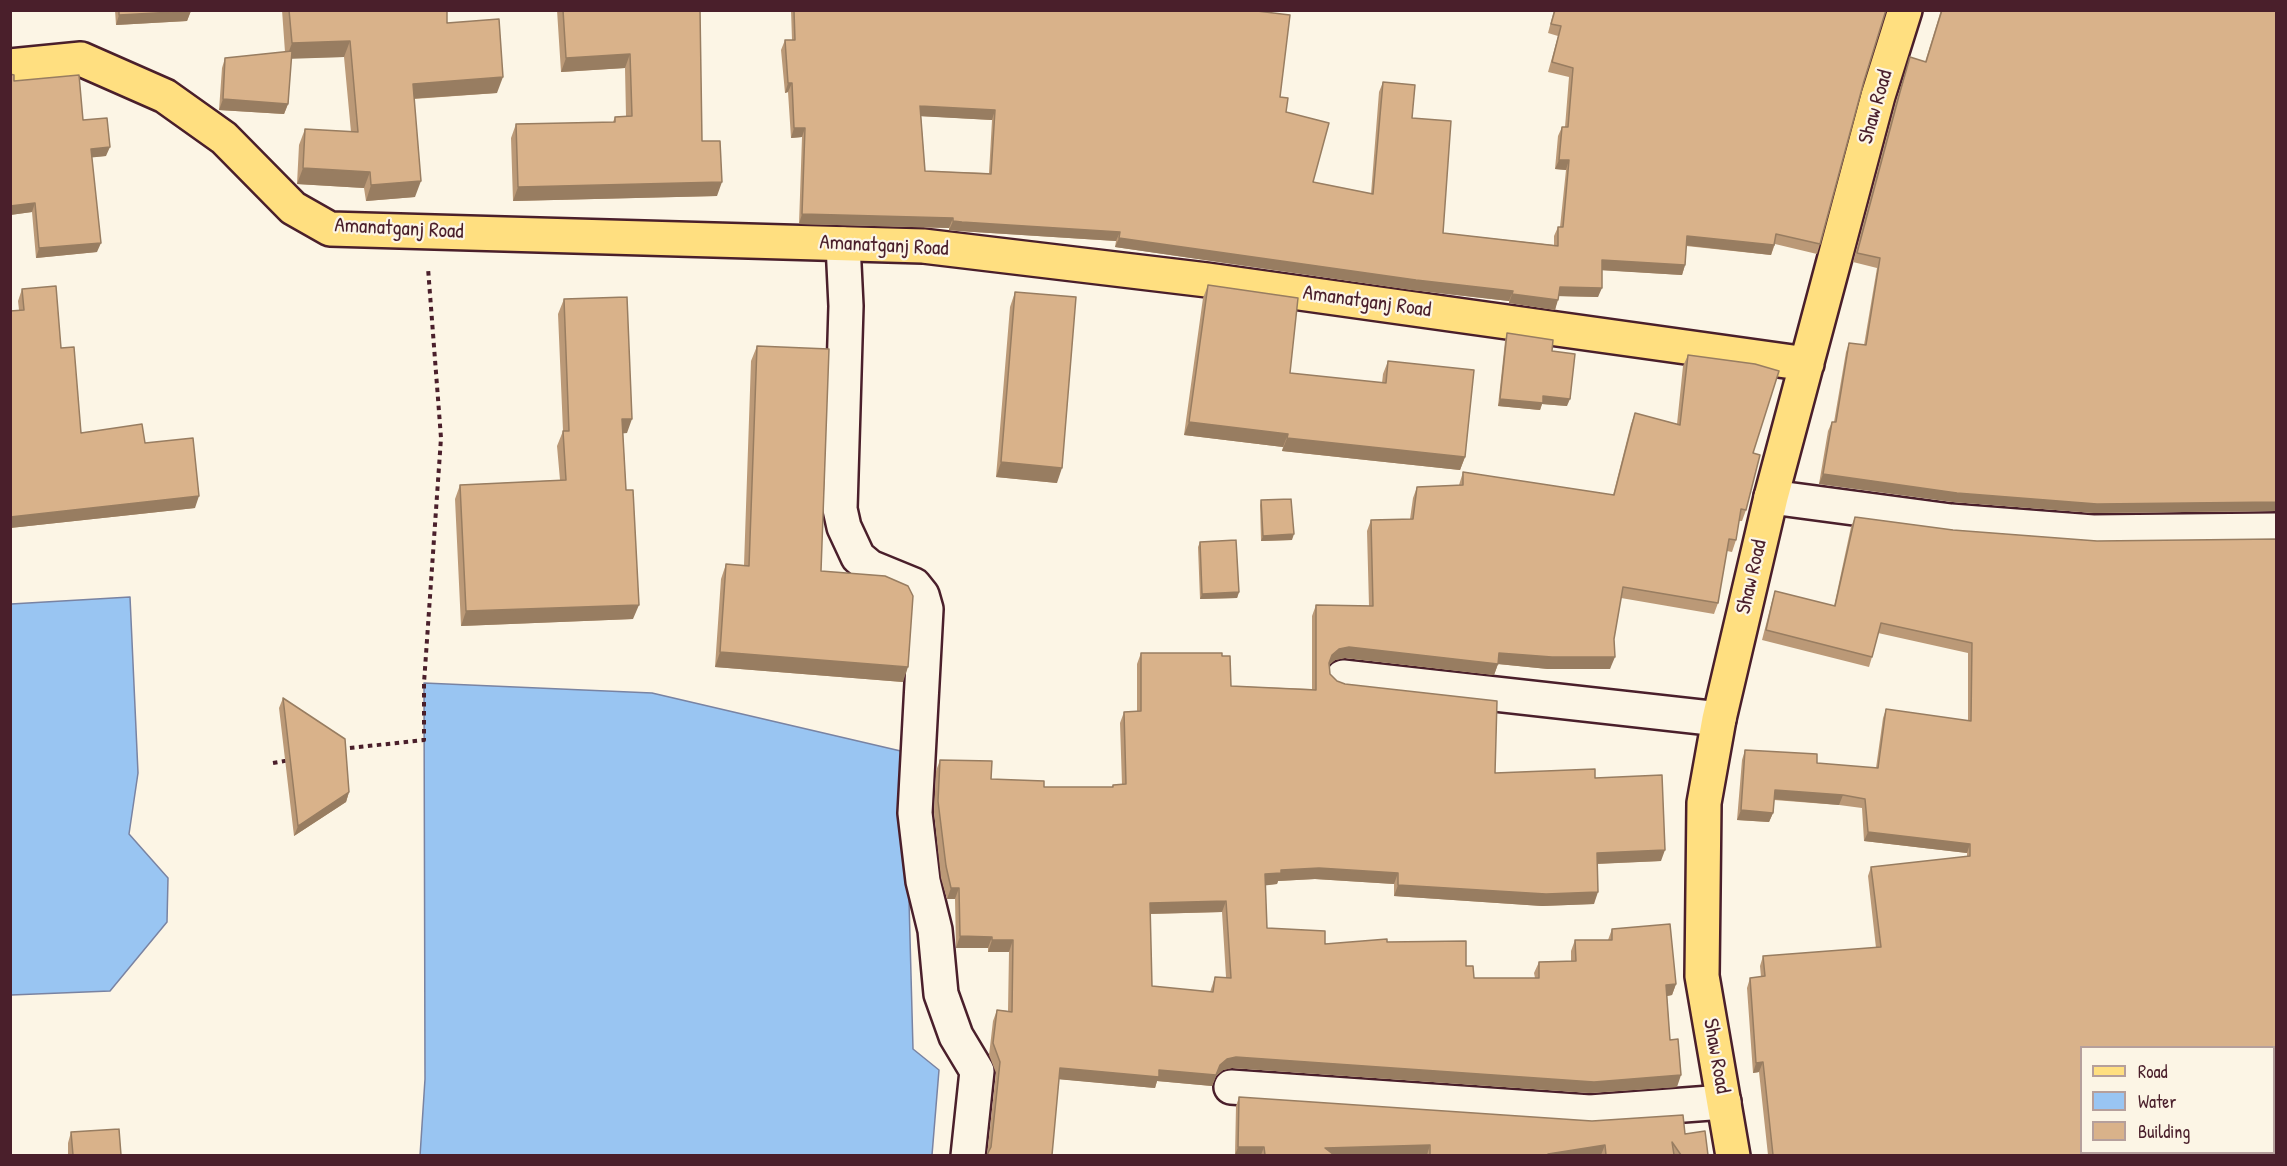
<!DOCTYPE html>
<style>
body{margin:0}
#map{position:relative;width:2287px;height:1166px;overflow:hidden;background:#fcf5e5;font-family:"Patrick Hand",sans-serif}
canvas{display:block}
.frame{position:absolute;inset:0;border:12px solid #4a1f2b;pointer-events:none}
.legend{position:absolute;left:2080px;top:1046px;width:195px;height:108px;box-sizing:border-box;background:#fcf5e5;border:2px solid #b59f9b;margin:0;padding:8px 10px;list-style:none;font-size:18px;color:#4a1f2b}
.legend li{display:flex;align-items:center;gap:12px;height:30px}
.legend b{width:30px;border:2px solid #b59f9b}
</style>
<div id="map">
<canvas width="2287" height="1166"></canvas>
<div class="frame"></div>
<ul class="legend">
<li><b style="height:8px;background:#ffdf80"></b>Road</li>
<li><b style="height:16px;background:#99c5f2"></b>Water</li>
<li><b style="height:16px;background:#d9b28a"></b>Building</li>
</ul>
</div>
<script>
const c = document.querySelector('canvas').getContext('2d');
c.lineJoin = 'round';
function paint(path, color) { c.fillStyle = color; c.fill(path, 'evenodd'); }
const toPath = rows => new Path2D(rows.map(r => 'M' + r).join(''));
function stroke(path, color, width, dash) { c.strokeStyle = color; c.lineWidth = width; c.lineCap = dash ? 'butt' : 'round'; c.setLineDash(dash || []); c.stroke(path); }
function drawText(font, color, halo, rows, align = 'center') {
  c.font = font + ' "Patrick Hand",sans-serif'; c.lineWidth = 4.5; c.setLineDash([]); c.textBaseline = 'middle'; c.strokeStyle = halo; c.fillStyle = color; for (const [text, x, y, turn = 0] of rows) {
    c.save(); c.translate(x, y); c.rotate((+turn || 0) * Math.PI / 180); c.textAlign = isNaN(turn) ? turn : align; if (halo) c.strokeText(text, 0, 0); c.fillText(text, 0, 0); c.restore();
  }
}
const water = toPath([
 [130,597,138,773,129,834,168,878,167,922,110,991,11,995,11,604,130,597],
 [424,683,652,693,905,752,913,1049,939,1070,932,1155,420,1156,425,1079,424,683]
]);
const path = toPath([
 [341,749,424,740,424,683,441,438,428,268],
 [273,763,290,760]
]);
const minor = toPath([
 [843,244,846,306,840,509,844,527,858,557,870,567,914,585,922,595,926,609,915,813,923,881,935,930,941,994,956,1036,977,1071,968,1156],
 [1771,497,1951,521,2093,532,2276,530],
 [1343,677,1719,719],
 [1231,1087,1590,1112,1724,1102]
]);
const major = toPath([
 [10,66,81,59,165,96,224,138,293,208,330,229,923,246,1207,280,1807,364],
 [1733,1156,1702,976,1704,803,1719,719,1771,497,1878,96,1905,10]
]);
const wall = toPath([
 [115,10,191,10,187,21,116,25],
 [282,10,447,10,447,23,497,93,414,99,415,197,366,201,364,188,297,184,299,145,305,129,351,132,344,57,291,58,288,104,284,114,219,110,222,68,225,58,285,52],
 [557,10,700,10,702,141,717,196,513,201,511,138,516,124,613,122,615,117,626,116,625,68,561,72],
 [791,10,1257,10,1280,97,1313,182,1371,194,1379,92,1383,82,1412,118,1443,233,1554,245,1554,236,1558,227,1560,227,1566,170,1555,169,1558,136,1562,127,1565,127,1569,77,1548,72,1558,36,1548,33,1554,10,1886,10,1864,81,1820,244,1817,254,1775,244,1771,255,1686,246,1685,265,1682,275,1602,270,1598,297,1558,296,1555,310,1509,303,1509,301,1412,290,1115,247,1116,241,959,231,949,230,949,228,799,224,802,137,791,138,788,92,785,93,781,50,785,40,792,40],
 [921,116,992,120,989,173,925,171],
 [1941,10,2277,10,2277,511,2094,513,1953,502,1819,484,1828,431,1832,422,1834,422,1846,352,1849,343,1864,345,1877,268,1853,262,1896,101,1907,67,1910,57,1925,62],
 [10,74,14,81,83,120,106,156,92,157,97,252,36,258,32,212,10,215],
 [1208,285,1290,373,1382,383,1383,374,1388,361,1465,457,1460,470,1282,451,1283,447,1184,435,1203,298],
 [22,289,61,348,81,433,145,443,195,508,10,528,10,311,19,310,18,301],
 [1015,292,1057,483,996,477,1010,307],
 [564,299,627,433,623,433,633,619,461,626,455,499,460,485,560,480,557,446,563,431,558,314],
 [1507,333,1552,351,1567,406,1542,404,1540,410,1498,406,1505,341],
 [757,346,821,571,903,682,715,667,721,579,726,564,744,565,751,361],
 [1688,355,1753,453,1746,510,1742,521,1739,521,1736,540,1732,552,1727,551,1718,603,1714,614,1621,598,1614,639,1610,669,1548,669,1498,664,1494,675,1345,658,1335,660,1329,665,1330,674,1337,681,1495,773,1595,778,1661,861,1597,864,1594,904,1542,906,1394,896,1394,884,1315,879,1278,881,1277,884,1265,885,1267,928,1325,944,1387,942,1466,966,1474,978,1535,978,1534,973,1539,962,1571,961,1571,951,1575,940,1608,940,1612,929,1676,984,1672,995,1667,996,1670,1040,1677,1087,1590,1093,1232,1068,1223,1070,1216,1076,1212,1086,1157,1081,1155,1088,1059,1079,987,1155,996,1073,989,1055,993,1021,997,1010,1008,1011,1009,952,988,952,988,948,956,948,955,899,947,899,941,878,934,812,936,771,940,760,991,779,1044,787,1112,787,1113,785,1122,785,1120,723,1124,712,1137,711,1137,664,1141,653,1222,656,1231,686,1312,689,1312,616,1316,605,1369,606,1367,531,1371,520,1410,519,1413,498,1417,487,1459,485,1463,472,1613,495,1631,424,1635,413,1677,424,1683,366],
 [1222,912,1226,977,1215,977,1210,992,1152,986,1150,914],
 [1261,500,1292,540,1261,541,1260,505],
 [1855,517,1953,530,2097,541,2277,1155,1768,1155,1759,1072,1753,1073,1747,988,1750,978,1761,977,1760,966,1763,956,1876,948,1868,876,1871,867,1967,857,1967,853,1864,841,1862,808,1839,805,1774,800,1773,813,1769,822,1737,820,1742,760,1745,750,1817,763,1876,768,1883,718,1886,709,1968,721,1968,653,1878,633,1872,657,1869,667,1762,640,1772,601,1775,591,1834,606,1851,527],
 [1200,542,1239,592,1237,598,1200,599,1198,547],
 [283,698,349,792,346,802,294,836,279,708],
 [1239,1097,1685,1134,1708,1155,1235,1155,1236,1106],
 [71,1132,121,1155,68,1155,68,1143]
]);
const shadedWall = toPath([
 [191,11,187,21,116,25,119,15],
 [350,41,344,57,286,59,292,43],
 [630,54,625,68,561,72,566,58],
 [503,77,497,93,407,99,413,84],
 [788,83,792,83,788,92,785,93],
 [223,99,288,104,284,114,219,110],
 [920,106,995,110,992,120,917,116],
 [794,128,805,128,802,137,791,138],
 [110,147,106,156,87,158,91,149],
 [1559,160,1569,160,1566,170,1555,169],
 [303,168,370,172,364,188,297,184],
 [421,181,415,197,366,201,371,185],
 [722,182,717,196,513,201,518,187],
 [35,203,32,212,10,215,10,206],
 [802,214,953,218,949,228,799,224],
 [953,221,1120,232,1116,241,959,231,949,230],
 [1687,236,1774,245,1771,255,1683,245],
 [1119,238,1513,291,1509,301,1412,290,1115,247],
 [101,243,97,252,36,258,39,248],
 [1602,260,1685,265,1682,275,1598,270],
 [1560,287,1602,288,1598,297,1556,296],
 [1512,294,1558,300,1555,310,1509,303],
 [1543,396,1570,399,1567,406,1542,404,1540,410,1498,406,1500,399],
 [622,419,632,419,627,433,617,434],
 [1189,422,1288,434,1283,447,1184,435],
 [1287,438,1465,457,1460,470,1282,451],
 [1001,462,1062,468,1057,483,996,477],
 [1823,474,2277,502,2277,509,2276,511,2094,513,1953,502,1819,484],
 [199,496,195,508,10,528,10,517],
 [1294,534,1292,540,1261,541,1263,536],
 [1239,592,1237,598,1200,599,1202,594],
 [639,605,633,619,461,626,466,611],
 [1349,647,1499,653,1615,657,1610,669,1548,669,1498,664,1494,675,1345,658,1335,660,1328,666,1332,655,1339,649],
 [720,652,908,667,903,682,715,667],
 [1775,790,1843,795,1839,805,1771,799],
 [349,792,346,802,294,836,298,826],
 [1741,810,1773,813,1769,822,1737,820],
 [1868,832,1970,844,1967,853,1864,841],
 [1665,850,1661,861,1592,864,1597,853],
 [1319,868,1398,873,1394,884,1315,879,1278,881,1277,884,1261,886,1265,874,1281,870],
 [1398,885,1598,892,1594,904,1542,906,1394,896],
 [951,888,959,888,955,899,947,899],
 [1226,901,1222,912,1146,914,1150,903],
 [960,936,992,937,988,948,956,948],
 [992,940,1013,940,1009,952,988,952],
 [1676,984,1672,995,1662,997,1666,985],
 [1236,1057,1681,1075,1677,1087,1590,1093,1232,1068,1223,1070,1216,1076,1212,1086,1157,1081,1155,1088,1056,1079,1060,1068,1159,1070,1220,1065,1227,1059],
 [1763,1062,1759,1072,1753,1073,1756,1063],
 [1430,1145,1427,1155,1323,1155,1325,1148],
 [1605,1145,1601,1155,1547,1155,1548,1154],
 [1238,1147,1264,1147,1261,1155,1235,1155]
]);
const building = toPath([
 [119,10,191,10,191,11,119,15,119,10],
 [289,10,447,10,447,23,499,19,503,77,413,84,421,181,371,185,370,172,303,168,305,129,358,132,350,41,292,43,289,10],
 [563,10,700,10,702,141,720,141,722,182,518,187,516,124,615,122,615,117,632,116,630,54,566,58,563,10],
 [794,10,1257,10,1257,11,1290,15,1280,97,1288,98,1286,112,1329,123,1313,182,1373,194,1383,82,1415,85,1412,118,1451,121,1443,233,1558,246,1558,227,1563,227,1569,160,1559,160,1562,127,1568,127,1573,68,1552,62,1561,26,1551,24,1555,10,1886,10,1864,81,1820,244,1776,234,1774,245,1687,236,1685,265,1602,260,1602,288,1560,287,1558,300,1512,294,1513,291,1416,280,1119,238,1120,232,962,222,953,221,953,218,802,214,805,128,794,128,792,83,788,83,785,40,795,40,794,10],
 [920,106,995,110,991,174,925,171,920,106],
 [1942,10,2277,10,2277,502,2097,504,1957,493,1823,474,1832,422,1836,422,1849,343,1866,345,1880,258,1857,253,1900,92,1910,57,1926,62,1942,10],
 [292,51,288,104,223,99,225,58,292,51],
 [10,74,14,75,14,81,79,75,83,120,107,118,110,147,91,149,101,243,39,248,35,203,10,206,10,74],
 [1208,285,1298,298,1290,373,1386,383,1388,361,1474,370,1465,457,1287,438,1288,434,1189,422,1208,285],
 [56,286,61,348,74,347,81,433,142,424,145,443,193,438,199,496,10,517,10,311,24,310,22,289,56,286],
 [1015,292,1076,297,1062,468,1001,462,1015,292],
 [627,297,632,419,622,419,626,490,633,490,639,605,466,611,460,485,566,480,563,431,569,431,564,299,627,297],
 [1507,333,1553,340,1552,351,1575,354,1570,399,1543,396,1543,403,1500,399,1507,333],
 [757,346,829,349,821,571,885,576,908,586,913,596,908,667,720,652,726,564,749,566,757,346],
 [1688,355,1755,364,1779,371,1753,453,1760,455,1746,510,1741,509,1736,540,1729,539,1718,603,1623,587,1614,639,1615,657,1552,657,1499,653,1498,664,1349,647,1339,649,1332,655,1329,663,1330,674,1337,681,1345,684,1497,701,1495,773,1595,769,1595,778,1662,775,1665,850,1597,853,1598,892,1546,894,1398,885,1398,873,1319,868,1281,870,1281,873,1265,874,1267,928,1325,931,1325,944,1387,939,1387,942,1466,941,1466,966,1473,966,1474,978,1539,978,1539,962,1576,961,1575,940,1612,940,1612,929,1670,924,1676,984,1666,985,1670,1040,1678,1039,1681,1075,1594,1082,1236,1057,1227,1059,1220,1065,1216,1075,1159,1070,1159,1077,1060,1068,1052,1155,987,1155,991,1147,1000,1062,993,1043,997,1010,1012,1012,1013,940,992,940,992,937,960,936,959,888,951,888,946,866,938,801,940,760,992,761,991,779,1044,781,1044,787,1113,787,1113,785,1126,784,1124,712,1141,711,1141,653,1222,653,1222,656,1230,656,1231,686,1316,690,1316,605,1373,606,1371,520,1413,519,1417,487,1463,485,1463,472,1614,495,1635,413,1680,425,1688,355],
 [1226,901,1231,978,1215,977,1213,992,1152,986,1150,903,1226,901],
 [1291,499,1294,534,1263,536,1261,500,1291,499],
 [1855,517,1953,530,2097,541,2277,539,2277,1155,1773,1155,1763,1062,1756,1063,1750,978,1765,976,1763,956,1881,947,1871,867,1970,856,1970,844,1868,832,1865,799,1843,795,1775,790,1773,813,1741,810,1745,750,1817,754,1817,763,1878,768,1886,709,1971,721,1972,643,1881,623,1872,657,1766,630,1775,591,1835,606,1855,517],
 [2082,1047,2274,1047,2274,1152,2082,1152,2082,1047],
 [1236,540,1239,592,1202,594,1200,542,1236,540],
 [283,698,345,739,349,792,298,826,283,698],
 [1239,1097,1592,1121,1683,1115,1685,1134,1705,1131,1708,1155,1681,1155,1672,1142,1674,1155,1606,1155,1605,1145,1548,1154,1548,1155,1430,1155,1430,1145,1325,1148,1334,1155,1265,1155,1264,1147,1238,1147,1239,1097],
 [119,1129,121,1155,73,1155,71,1132,119,1129]
]);
const streetNames = [
 ["Shaw Road",1876,107,-74],
 ["Amanatganj Road",399,229,3],
 ["Amanatganj Road",884,246,3],
 ["Amanatganj Road",1367,302,8],
 ["Shaw Road",1752,577,-77],
 ["Shaw Road",1716,1056,80]
];
paint(water, '#99c5f2');
stroke(water, '#7983a2', 1.5);
stroke(minor, '#4a1f2b', 38);
stroke(major, '#4a1f2b', 38);
stroke(path, '#4a1f2b', 4, [4.5, 4.5]);
stroke(minor, '#fcf5e5', 33);
stroke(major, '#ffdf80', 33);
paint(wall, '#b97');
paint(shadedWall, '#987d61');
paint(building, '#d9b28a');
stroke(building, '#987d61', 1.5);
drawText('21px', '#4a1f2b', '#fcf5e5', streetNames);
</script>
